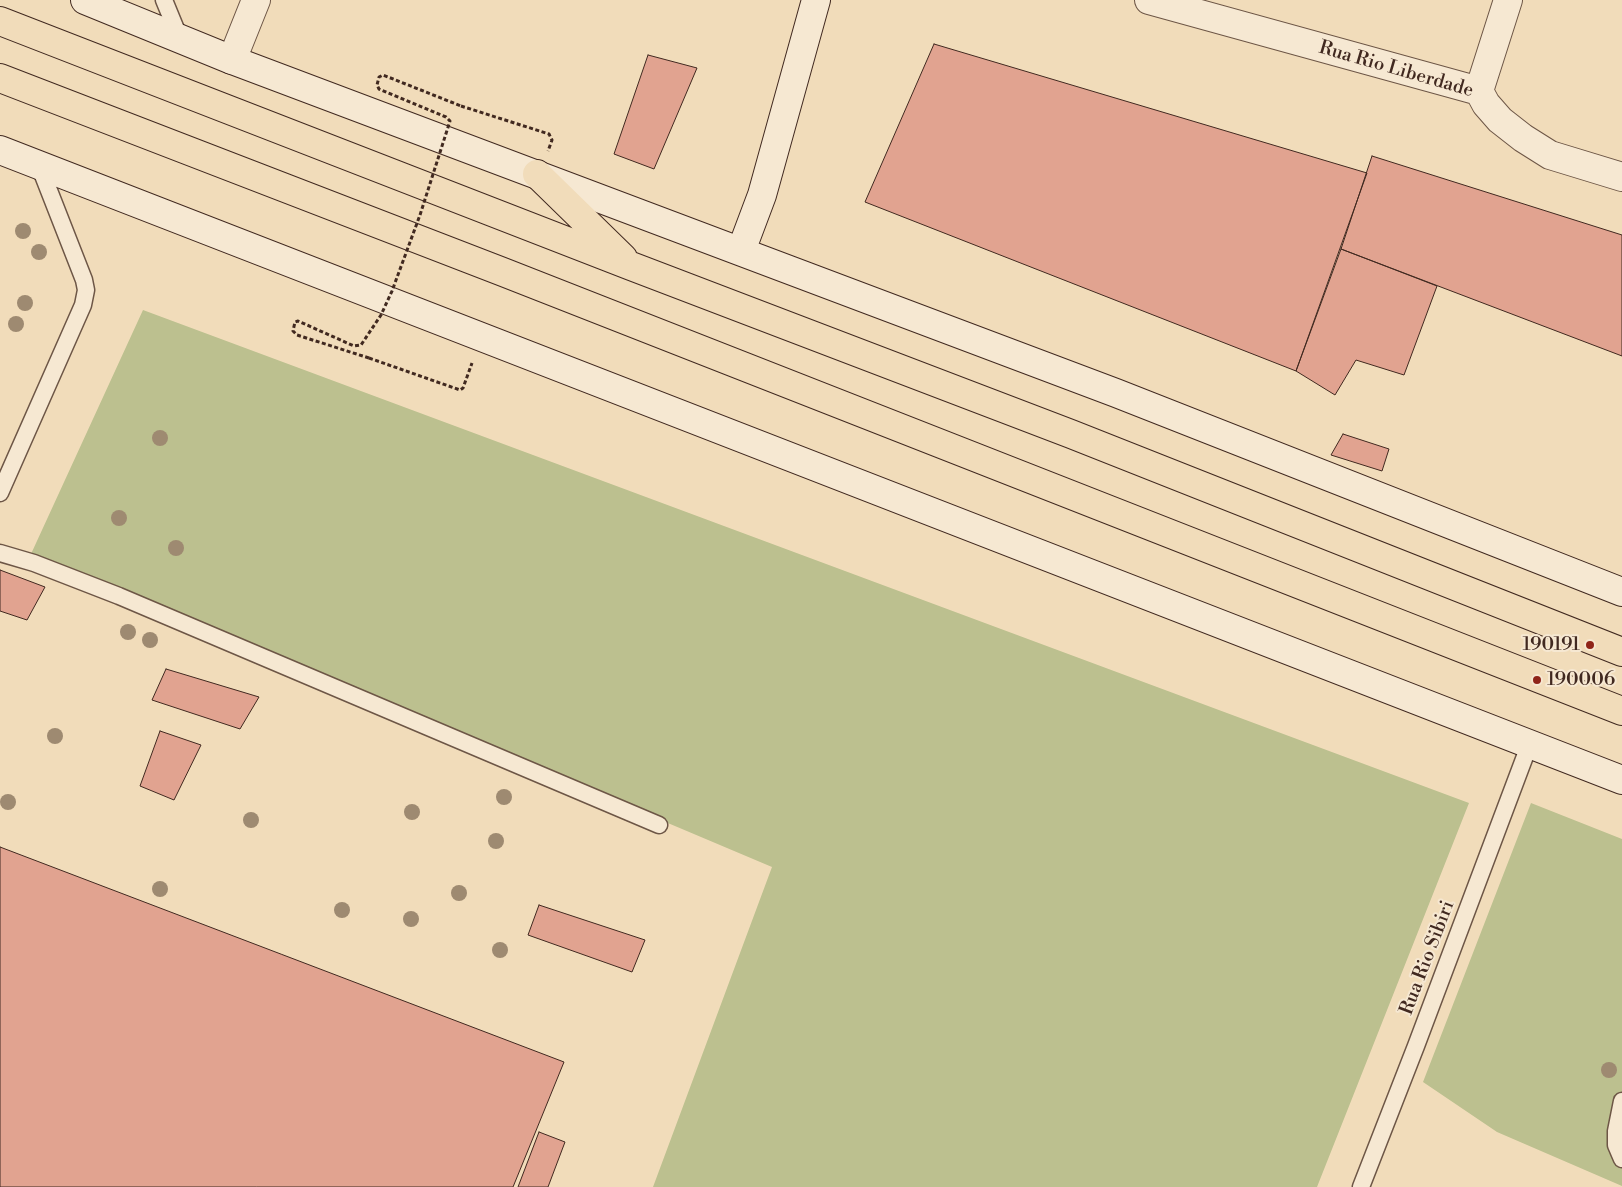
<!DOCTYPE html>
<style>
body{margin:0}
canvas{display:block;background:#f1dcba}
</style>
<canvas width="1622" height="1187"></canvas>
<script>
const c = document.querySelector('canvas').getContext('2d');
c.lineJoin = 'round';
function paint(path, color) { c.fillStyle = color; c.fill(path, 'evenodd'); }
const toPath = rows => new Path2D(rows.map(r => 'M' + r).join(''));
function stroke(path, color, width, dash) { c.strokeStyle = color; c.lineWidth = width; c.lineCap = dash ? 'butt' : 'round'; c.setLineDash(dash || []); c.stroke(path); }
function drawText(font, color, halo, rows, align = 'center') {
  c.font = font + ' "Libre Bodoni",serif'; c.lineWidth = 4; c.setLineDash([]); c.textBaseline = 'middle'; c.strokeStyle = halo; c.fillStyle = color; for (const [text, x, y, turn = 0] of rows) {
    c.save(); c.translate(x, y); c.rotate((+turn || 0) * Math.PI / 180); c.textAlign = isNaN(turn) ? turn : align; if (halo) c.strokeText(text, 0, 0); c.fillText(text, 0, 0); c.restore();
  }
}
const green = toPath([
 [143,310,1469,803,1317,1187,653,1187,772,867,31,554],
 [1531,803,1622,839,1622,1186,1497,1132,1423,1082]
]);
const building = toPath([
 [934,44,1367,173,1296,371,865,202,934,44],
 [648,55,697,68,654,169,614,154,648,55],
 [1372,156,1622,235,1622,356,1341,249,1372,156],
 [1341,249,1437,286,1404,375,1356,360,1335,395,1296,371,1341,249],
 [1343,434,1389,449,1382,471,1331,455,1343,434],
 [0,570,45,587,27,620,0,611,0,570],
 [166,669,259,697,240,729,152,700,166,669],
 [160,731,201,745,174,800,140,786,160,731],
 [0,847,564,1062,513,1187,0,1187,0,847],
 [539,905,645,940,632,972,528,935,539,905],
 [539,1132,565,1142,548,1187,518,1187,539,1132]
]);
const path = toPath([
 [461,106,549,134,552,140,548,151],
 [369,358,460,390,463,388,472,363]
]);
const lane = toPath([
 [164,0,180,39],
 [0,493,83,305,86,290,84,280,39,165],
 [0,553,34,563,119,596,659,825],
 [1622,1101,1616,1131,1616,1145,1622,1159],
 [1361,1187,1416,1046,1530,743]
]);
const street = toPath([
 [1149,0,1479,91,1486,104,1500,120,1523,138,1550,155,1622,177],
 [232,60,256,0],
 [1479,91,1508,0]
]);
const secondary = toPath([
 [85,0,232,60,1116,393,1622,592],
 [0,150,1622,780],
 [741,251,762,195,816,0]
]);
const highway = toPath([
 [0,21,631,266,1071,434,1622,652],
 [0,78,503,272,1622,711],
 [537,174,623,258]
]);
const pathBridge = toPath([
 [369,358,297,335,293,331,295,322,298,321,354,346,361,345,381,315,392,291,420,215,450,121,446,117,379,89,377,85,379,77,383,75,461,106]
]);
const trees = [
 [23,231],
 [39,252],
 [25,303],
 [16,324],
 [160,438],
 [119,518],
 [176,548],
 [128,632],
 [150,640],
 [55,736],
 [504,797],
 [8,802],
 [412,812],
 [251,820],
 [496,841],
 [160,889],
 [459,893],
 [342,910],
 [411,919],
 [500,950],
 [1609,1070]
];
const markers = [
 [1590,645,5,"#8f2418"],
 [1537,680,5,"#8f2418"]
];
const streetNames = [
 ["Rua Rio Liberdade",1396,70,16],
 ["Rua Rio Sibiri",1428,958,-69]
];
const poiNames = [
 ["190191",1580,645],
 ["190006",1547,680,"left"]
];
paint(green, '#bcc08f');
paint(building, '#e1a390');
stroke(building, '#412920', 1);
stroke(lane, '#6d5646', 19);
stroke(street, '#6d5646', 30);
stroke(secondary, '#412920', 30);
stroke(highway, '#412920', 30);
stroke(path, '#412920', 3, [4, 2.5]);
stroke(lane, '#f6e8d2', 16);
stroke(street, '#f6e8d2', 28);
stroke(secondary, '#f6e8d2', 28);
stroke(highway, '#f1dcba', 28);
stroke(pathBridge, '#412920', 3, [4, 2.5]);
c.fillStyle = '#9e8a71';
for (const [x, y] of trees) { c.beginPath(); c.arc(x, y, 8, 0, 2 * Math.PI); c.fill(); }
for (const [x, y, r, color] of markers) { const dot = new Path2D(); dot.arc(x, y, r, 0, 2 * Math.PI); c.fillStyle = color; c.fill(dot); stroke(dot, '#f6e8d2', 2); }
drawText('19px', '#412920', '#f6e8d2', streetNames);
drawText('19px', '#412920', '#f6e8d2', poiNames, 'right');
</script>
